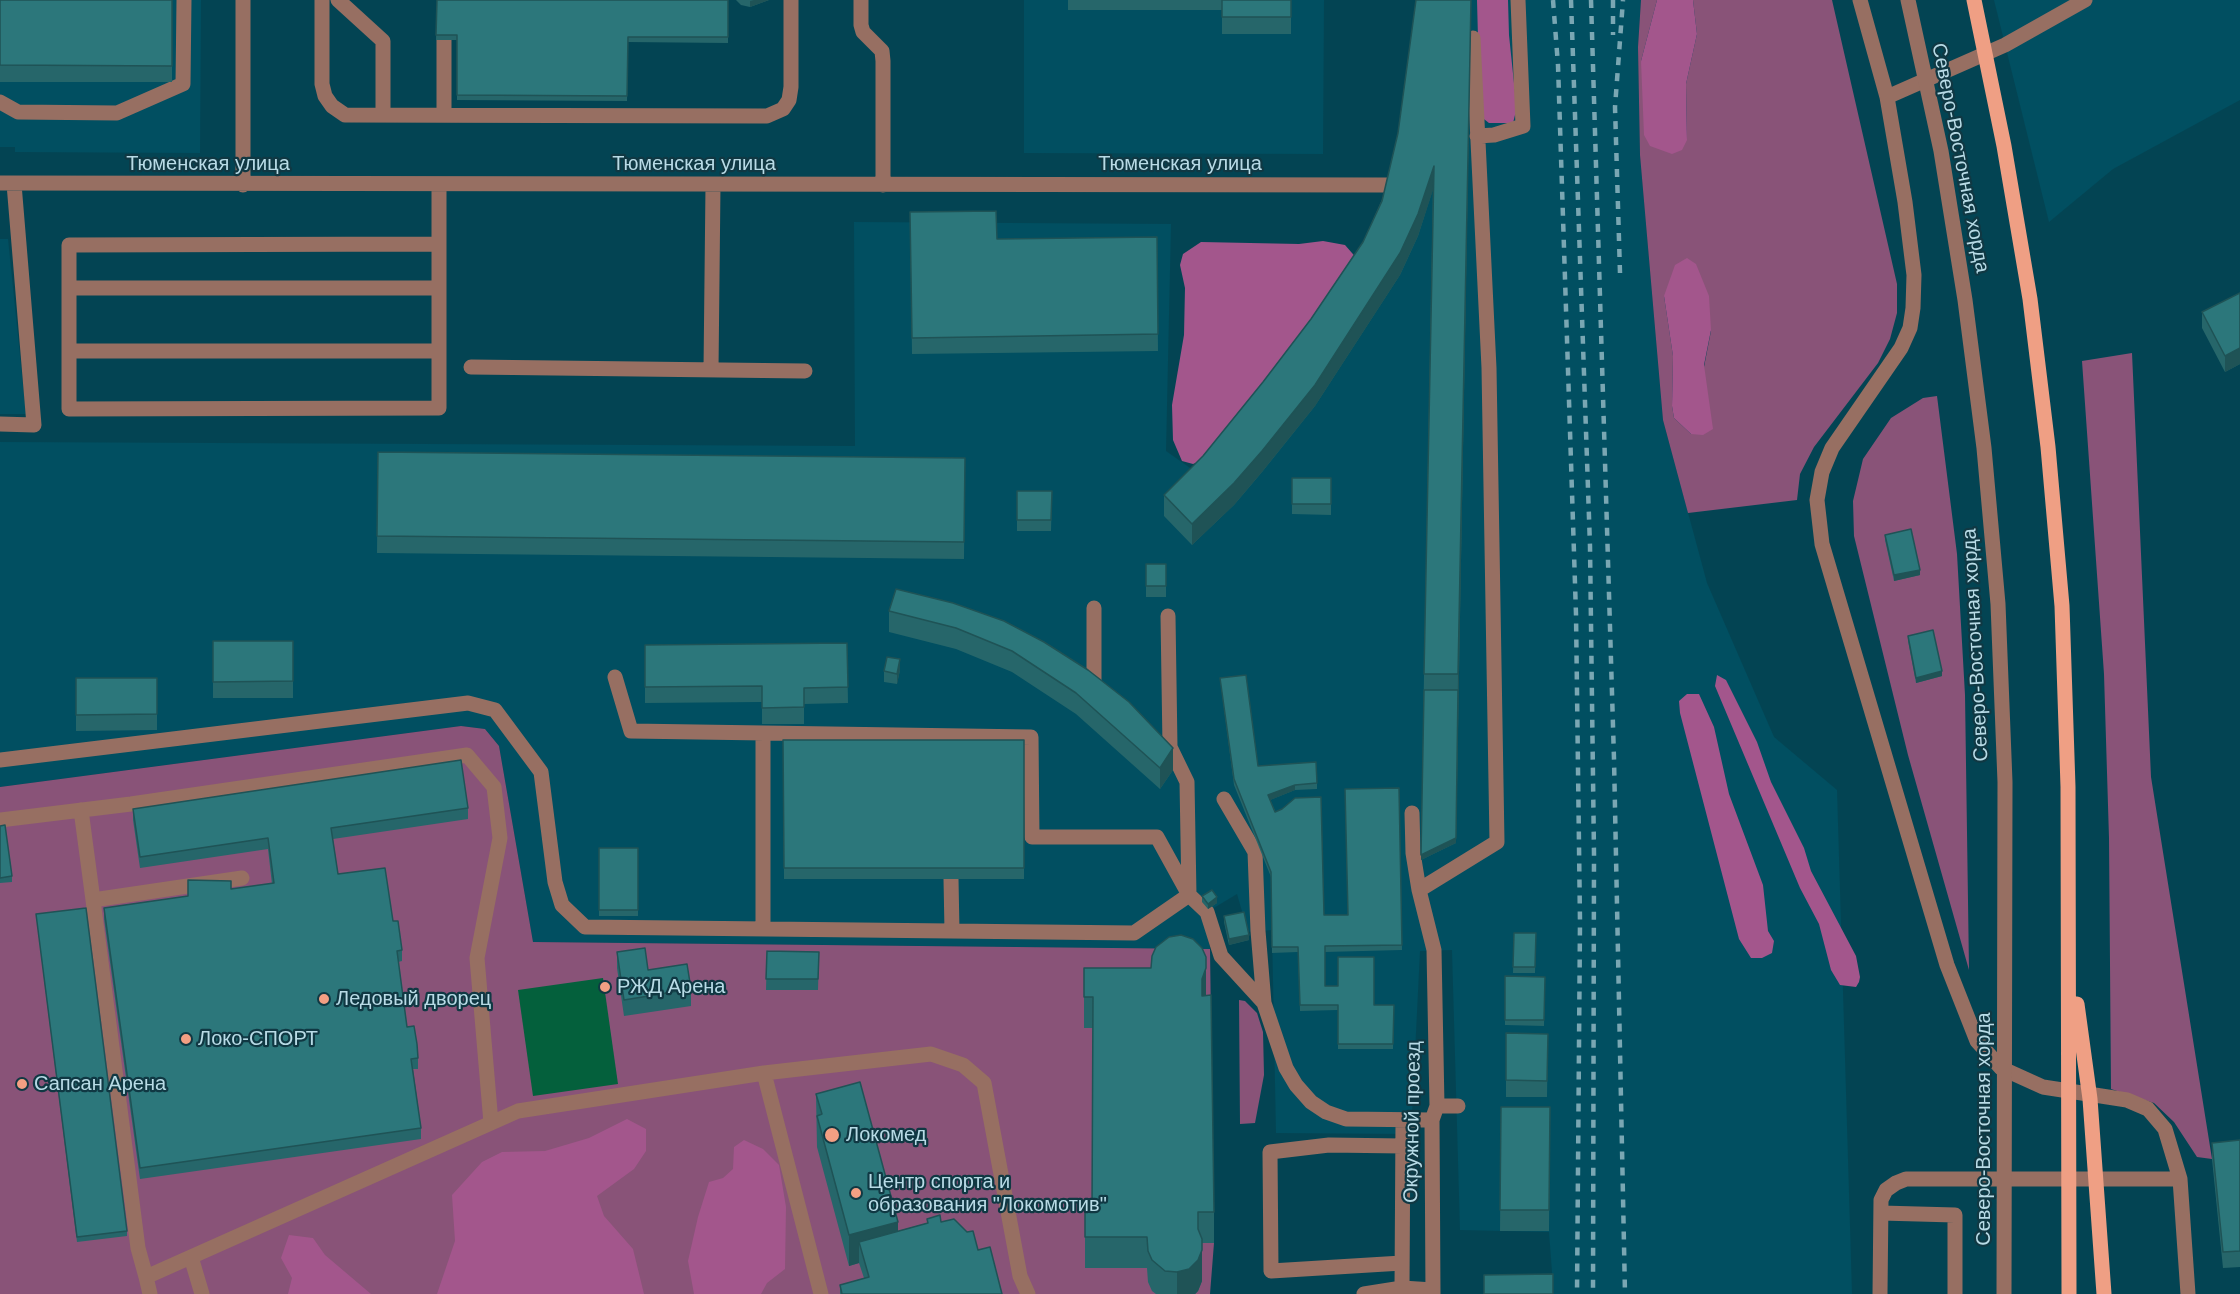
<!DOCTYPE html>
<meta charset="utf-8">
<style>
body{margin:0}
canvas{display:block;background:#034453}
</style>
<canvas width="2240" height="1294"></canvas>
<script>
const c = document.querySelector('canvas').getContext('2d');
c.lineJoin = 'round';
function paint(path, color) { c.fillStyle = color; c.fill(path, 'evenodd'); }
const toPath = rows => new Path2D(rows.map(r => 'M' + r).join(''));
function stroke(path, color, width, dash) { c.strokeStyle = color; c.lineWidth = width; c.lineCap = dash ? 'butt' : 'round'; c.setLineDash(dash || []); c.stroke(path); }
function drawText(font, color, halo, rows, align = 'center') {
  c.font = font + ' Helvetica,sans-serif'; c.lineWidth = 4.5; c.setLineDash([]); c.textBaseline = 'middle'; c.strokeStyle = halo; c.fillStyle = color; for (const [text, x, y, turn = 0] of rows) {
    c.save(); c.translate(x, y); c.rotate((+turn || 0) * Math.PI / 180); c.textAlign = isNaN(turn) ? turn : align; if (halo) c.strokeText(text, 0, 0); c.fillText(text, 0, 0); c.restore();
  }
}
const built = toPath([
 [0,0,201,0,200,153,15,152,15,147,0,147],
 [1024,0,1324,0,1323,154,1024,153],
 [1471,0,1641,0,1638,47,1640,155,1663,420,1707,583,1774,737,1837,790,1852,1294,1484,1294,1484,1286,1553,1285,1549,1232,1460,1230,1452,950,1420,951,1411,1134,1276,1133,1272,930,1248,932,1237,894,1207,912,1210,949,533,942,499,746,485,729,461,726,0,787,0,442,855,446,854,222,1171,224,1166,451,1203,477,1192,545,1234,505,1315,406,1400,275],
 [1994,0,2240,0,2240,100,2113,169,2049,222],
 [0,239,8,239,26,414,0,414]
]);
const green = toPath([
 [1641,0,1657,0,1641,61,1687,140,1686,84,1697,34,1693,0,1832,0,1897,284,1897,313,1890,339,1878,363,1814,447,1800,474,1797,500,1688,513,1663,420,1640,155,1638,47],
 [1664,296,1711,331,1691,434,1674,418,1672,406,1673,356],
 [2132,353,2151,777,2212,1159,2197,1157,2174,1122,2154,1103,2111,1089,2109,838,2104,674,2082,361],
 [1937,396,1957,554,1965,695,1969,970,1908,755,1854,536,1853,501,1863,459,1891,418,1923,398],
 [461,726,485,729,499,746,533,942,1210,949,1214,1243,1210,1294,0,1294,0,787],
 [1239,1000,1245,1001,1257,1013,1263,1032,1264,1075,1255,1123,1240,1124]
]);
const forest = toPath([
 [1477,0,1508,0,1509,35,1515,93,1515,115,1513,123,1489,123,1480,116],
 [1657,0,1693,0,1697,34,1686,84,1687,140,1682,150,1672,154,1650,146,1644,135,1641,61],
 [1323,241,1345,245,1359,261,1215,456,1193,464,1182,461,1173,440,1172,405,1184,335,1185,288,1180,265,1183,254,1201,242,1299,244],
 [1687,258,1696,264,1709,296,1711,330,1704,365,1713,429,1703,435,1691,434,1674,418,1672,406,1673,356,1664,296,1675,265],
 [1717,675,1726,680,1757,742,1771,782,1804,848,1811,871,1856,956,1860,977,1859,982,1856,987,1840,985,1831,970,1819,924,1800,888,1715,686],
 [1687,694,1699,694,1714,727,1729,794,1763,885,1768,931,1774,941,1772,953,1762,958,1751,958,1739,939,1680,713,1679,701],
 [627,1119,646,1129,646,1151,634,1169,597,1196,604,1216,633,1249,644,1294,437,1294,455,1241,452,1195,482,1162,502,1152,545,1151,589,1138],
 [744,1140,763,1149,779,1165,786,1207,785,1269,767,1283,761,1294,694,1294,688,1261,698,1217,709,1182,723,1178,733,1169,734,1147],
 [289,1235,313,1238,325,1255,371,1294,288,1294,292,1278,281,1258]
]);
const water = toPath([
 [603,978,618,1084,533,1096,518,990]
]);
const minor = toPath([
 [243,0,243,185],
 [322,0,322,84,325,96,332,106,345,115,767,116,783,109,789,100,791,87,791,0],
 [338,0,383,41,383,115],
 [861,0,861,25,863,32,882,51,883,61,883,185],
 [1860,0,1887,97,1905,202,1914,275,1913,308,1910,328,1901,348,1832,448,1822,472,1817,500,1822,544,1947,965,1977,1041,2001,1068,2043,1087,2127,1100,2148,1109,2165,1129,2180,1179,2188,1294],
 [444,40,444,115],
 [1887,97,2005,45,2085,0],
 [0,102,18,112,117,113,183,84,184,0],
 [1477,136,1494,135,1523,126,1518,0],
 [0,183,1387,185],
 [439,185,439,351,69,351,69,288,439,288],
 [69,288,69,245,439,244],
 [69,351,69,409,439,408,439,351],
 [471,367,805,371],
 [711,370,713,185],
 [0,424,34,425,14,184],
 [1094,608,1094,682],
 [1168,616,1170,747,1187,782,1189,895,1207,912,1221,956,1264,1003,1286,1068,1296,1085,1311,1102,1326,1112,1346,1119,1432,1120],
 [0,760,468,703,495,710,541,772,555,882,562,905,585,927,1134,933,1189,895,1157,837,1032,837,1031,737,631,731,615,677],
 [1224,799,1255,852,1258,931,1264,1003],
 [81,810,93,900],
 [1412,813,1413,853,1419,890,1434,950,1437,1106,1432,1120,1433,1294],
 [0,820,131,804,467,755,494,787,500,838,477,958,491,1123],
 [951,879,952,931],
 [1419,890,1497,842,1489,368,1473,38],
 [763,929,763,733],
 [764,1073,821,1294],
 [1437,1106,1458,1106],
 [1881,1213,1955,1215,1955,1294],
 [191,1257,202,1294],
 [1402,1263,1271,1271,1270,1152,1329,1145,1403,1146],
 [146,1277,138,1248,93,900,242,878],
 [1402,1288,1403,1120],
 [150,1294,146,1277,518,1111,764,1073,931,1054,963,1065,984,1083,1020,1276,1028,1294],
 [1364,1294,1402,1288,1433,1290],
 [1880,1294,1881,1200,1886,1190,1896,1183,1906,1179,2180,1179]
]);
const rail = toPath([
 [1553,0,1558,65,1576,614,1580,922,1577,1294],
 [1571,0,1590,546,1594,854,1593,1294],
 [1591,0,1614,759,1625,1294],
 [1613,0,1613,35],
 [1620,273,1615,107,1623,0]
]);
const minorBridge = toPath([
 [1908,0,1941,151,1965,300,1984,448,1998,604,2005,782,2004,1294]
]);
const majorBridge = toPath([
 [1974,0,2004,146,2030,299,2048,447,2062,606,2068,787,2069,1294],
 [2077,1004,2090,1099,2104,1294]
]);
const wall = toPath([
 [0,0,172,0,172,82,0,82],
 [437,0,728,0,728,43,628,42,627,101,457,100,457,40,436,40],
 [736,0,769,0,750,7,741,5],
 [1068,0,1291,0,1291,34,1222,34,1222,10,1068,10],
 [1471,0,1456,843,1421,860,1424,674,1433,189,1418,236,1400,275,1315,406,1262,472,1234,505,1192,545,1164,516,1164,495,1203,456,1263,382,1311,319,1363,242],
 [910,212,997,239,1157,237,1158,351,912,354],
 [2240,293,2240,364,2225,372,2202,328,2202,312],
 [378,452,965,458,964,559,377,553],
 [1292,478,1331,478,1331,515,1292,514],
 [1017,491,1052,491,1051,531,1017,531],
 [1885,535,1920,575,1894,581,1885,540],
 [1146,564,1166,564,1166,597,1146,597],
 [889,611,1004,621,1173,770,1160,789,1076,714,1012,672,956,649,889,632],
 [1908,636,1942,676,1916,683,1908,641],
 [213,641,293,641,293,698,213,698],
 [847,643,848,703,804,704,804,724,762,724,762,702,645,703,645,645],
 [900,670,897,684,884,682,884,671],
 [76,678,157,678,157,730,76,731],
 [1220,678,1258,766,1317,783,1317,789,1295,790,1270,800,1324,915,1347,915,1399,788,1402,950,1325,952,1325,986,1374,1005,1394,1005,1393,1049,1338,1049,1338,1010,1300,1011,1298,952,1272,953,1271,877,1234,785],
 [783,740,1024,740,1024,879,784,879],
 [468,808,468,819,333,839,338,874,393,921,402,950,402,961,398,962,407,1027,418,1058,418,1069,413,1069,421,1128,421,1139,140,1179,104,919,104,908,272,884,268,849,140,868,133,820,133,809],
 [0,826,12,876,12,882,0,883],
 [599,848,638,848,638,916,599,916],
 [1202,896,1217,903,1208,909,1202,902],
 [36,914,127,1231,127,1236,77,1242],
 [1224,916,1249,940,1229,945,1224,922],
 [1514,933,1536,933,1535,973,1513,973],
 [767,951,819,952,818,990,766,990],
 [617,952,648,970,691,989,691,1006,624,1016,617,968],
 [1084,968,1206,996,1214,1212,1214,1243,1202,1243,1202,1281,1198,1291,1195,1294,1156,1294,1152,1291,1148,1282,1147,1268,1085,1268,1085,1210,1092,1210,1093,1028,1084,1028],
 [1505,976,1545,977,1544,1026,1505,1025],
 [1506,1033,1548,1034,1547,1097,1506,1097],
 [816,1094,898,1231,927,1223,927,1219,941,1222,978,1250,1002,1294,840,1294,840,1285,864,1278,859,1263,849,1266,817,1147],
 [1501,1107,1550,1107,1549,1231,1500,1231],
 [2240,1140,2240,1267,2223,1268,2212,1159,2212,1143]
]);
const shadedWall = toPath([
 [754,0,769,0,750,7,750,1],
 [1471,0,1456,843,1421,860,1421,855,1456,838,1458,674],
 [1434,166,1434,187,1418,236,1400,275,1315,406,1262,472,1234,505,1192,545,1192,524],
 [2240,348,2240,364,2225,372,2225,356],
 [1920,570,1920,575,1894,581,1894,575],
 [900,659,900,670,897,684,897,674],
 [1942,671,1942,676,1916,683,1916,678],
 [1173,748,1173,770,1160,789,1160,768],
 [1295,785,1295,790,1268,801,1268,795],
 [1217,897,1217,903,1208,909,1208,904],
 [1249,935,1249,940,1229,945,1229,939],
 [1206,968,1206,999,1202,1027,1202,979],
 [898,1222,898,1253,859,1242,859,1263,849,1266,849,1235],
 [1202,1250,1202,1281,1198,1291,1195,1294,1177,1294,1177,1272]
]);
const building = toPath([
 [0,0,172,0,172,66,0,65,0,0],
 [437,0,728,0,728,37,628,37,627,96,457,95,457,35,436,35,437,0],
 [1222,0,1291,0,1291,17,1222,17,1222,0],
 [1416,0,1471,0,1458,674,1424,674,1434,166,1418,214,1400,253,1315,385,1262,451,1234,483,1192,524,1164,495,1203,456,1263,382,1311,319,1363,242,1382,201,1398,133,1416,0],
 [996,211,997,239,1157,237,1158,334,912,338,910,212,996,211],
 [2240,293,2240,348,2225,356,2202,312,2240,293],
 [378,452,965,458,964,542,377,536,378,452],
 [1292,478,1331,478,1331,504,1292,504,1292,478],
 [1017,491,1052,491,1051,520,1017,520,1017,491],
 [1911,529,1920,570,1894,575,1885,535,1911,529],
 [1146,564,1166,564,1166,586,1146,586,1146,564],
 [896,589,953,603,1004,621,1044,642,1088,670,1129,702,1173,748,1160,768,1076,693,1012,651,956,628,889,611,896,589],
 [1933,630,1942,671,1916,678,1908,636,1933,630],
 [213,641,293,641,293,681,213,682,213,641],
 [847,643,848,687,804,688,804,707,762,708,762,686,645,687,645,645,847,643],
 [887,657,900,659,897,674,884,671,887,657],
 [1246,675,1258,766,1316,762,1317,783,1295,785,1268,795,1275,812,1282,809,1295,798,1321,797,1324,915,1348,915,1345,789,1399,788,1402,945,1325,946,1325,986,1338,986,1338,957,1374,957,1374,1005,1394,1005,1393,1044,1338,1044,1338,1005,1300,1005,1298,947,1272,947,1271,872,1234,779,1220,678,1246,675],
 [76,678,157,678,157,714,76,715,76,678],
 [1424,690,1458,690,1456,838,1421,855,1424,690],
 [783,740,1024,740,1024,868,784,868,783,740],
 [461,760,468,808,331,828,338,874,385,868,393,921,398,921,402,950,397,951,407,1027,414,1026,417,1044,418,1058,411,1059,421,1128,140,1168,104,908,188,896,188,880,231,881,231,889,274,883,268,838,140,857,133,809,461,760],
 [5,825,12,876,0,878,0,826,5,825],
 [599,848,638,848,638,910,599,910,599,848],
 [1212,890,1217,897,1208,904,1202,896,1212,890],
 [86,908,127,1231,77,1237,36,914,86,908],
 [1244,912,1249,935,1229,939,1224,916,1244,912],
 [1514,933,1536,933,1535,967,1513,967,1514,933],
 [1181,935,1193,939,1202,948,1206,957,1206,968,1202,979,1202,996,1211,995,1214,1212,1198,1212,1198,1229,1202,1239,1202,1250,1198,1260,1189,1269,1177,1272,1165,1271,1152,1260,1148,1251,1147,1237,1085,1237,1085,1210,1092,1210,1093,997,1084,997,1084,968,1151,968,1152,956,1156,947,1169,937,1181,935],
 [645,948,648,970,687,964,691,989,624,1000,617,952,645,948],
 [767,951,819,952,818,979,766,979,767,951],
 [1505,976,1545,977,1544,1020,1505,1020,1505,976],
 [1506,1033,1548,1034,1547,1081,1506,1080,1506,1033],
 [860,1082,898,1222,849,1235,817,1116,822,1114,816,1094,860,1082],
 [1501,1107,1550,1107,1549,1210,1500,1210,1501,1107],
 [2240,1140,2240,1251,2223,1252,2212,1143,2240,1140],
 [940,1215,941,1222,954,1219,967,1232,973,1231,978,1250,990,1247,1002,1294,842,1294,840,1285,869,1277,859,1242,928,1223,927,1219,940,1215],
 [1553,1274,1553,1294,1484,1294,1484,1275,1553,1274]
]);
const markers = [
 [605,987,6,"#f39f83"],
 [324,999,6,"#f39f83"],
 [186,1039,6,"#f39f83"],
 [22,1084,6,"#f39f83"],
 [832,1135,8,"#f39f83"],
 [856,1193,6,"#f39f83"]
];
const streetNames = [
 ["Северо-Восточная хорда",1960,158,79],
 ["Тюменская улица",208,164],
 ["Тюменская улица",694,164],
 ["Тюменская улица",1180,164],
 ["Северо-Восточная хорда",1976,645,-93],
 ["Окружной проезд",1413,1122,-89],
 ["Северо-Восточная хорда",1984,1129,-90]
];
const poiNames = [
 ["РЖД Арена",617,987],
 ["Ледовый дворец",336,999],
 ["Локо-СПОРТ",198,1039],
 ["Сапсан Арена",34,1084],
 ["Локомед",846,1135],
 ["Центр спорта и",868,1182],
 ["образования \"Локомотив\"",868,1205]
];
paint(built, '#014f61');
paint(green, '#895378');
paint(forest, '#a3568c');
paint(water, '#04603c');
stroke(minor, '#976f62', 15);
stroke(rail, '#7aa7b3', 4.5, [8, 8]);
stroke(minorBridge, '#976f62', 15);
stroke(majorBridge, '#ef9f84', 15);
paint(wall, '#26666a');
paint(shadedWall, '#1f5356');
paint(building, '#2c777b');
stroke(building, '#1f5356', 1.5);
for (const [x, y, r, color] of markers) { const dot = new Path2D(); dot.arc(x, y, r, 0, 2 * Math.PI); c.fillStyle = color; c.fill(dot); stroke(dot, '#103843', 2); }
drawText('20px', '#b8dbe6', '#103843', streetNames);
drawText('20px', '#b8dbe6', '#103843', poiNames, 'left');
</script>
